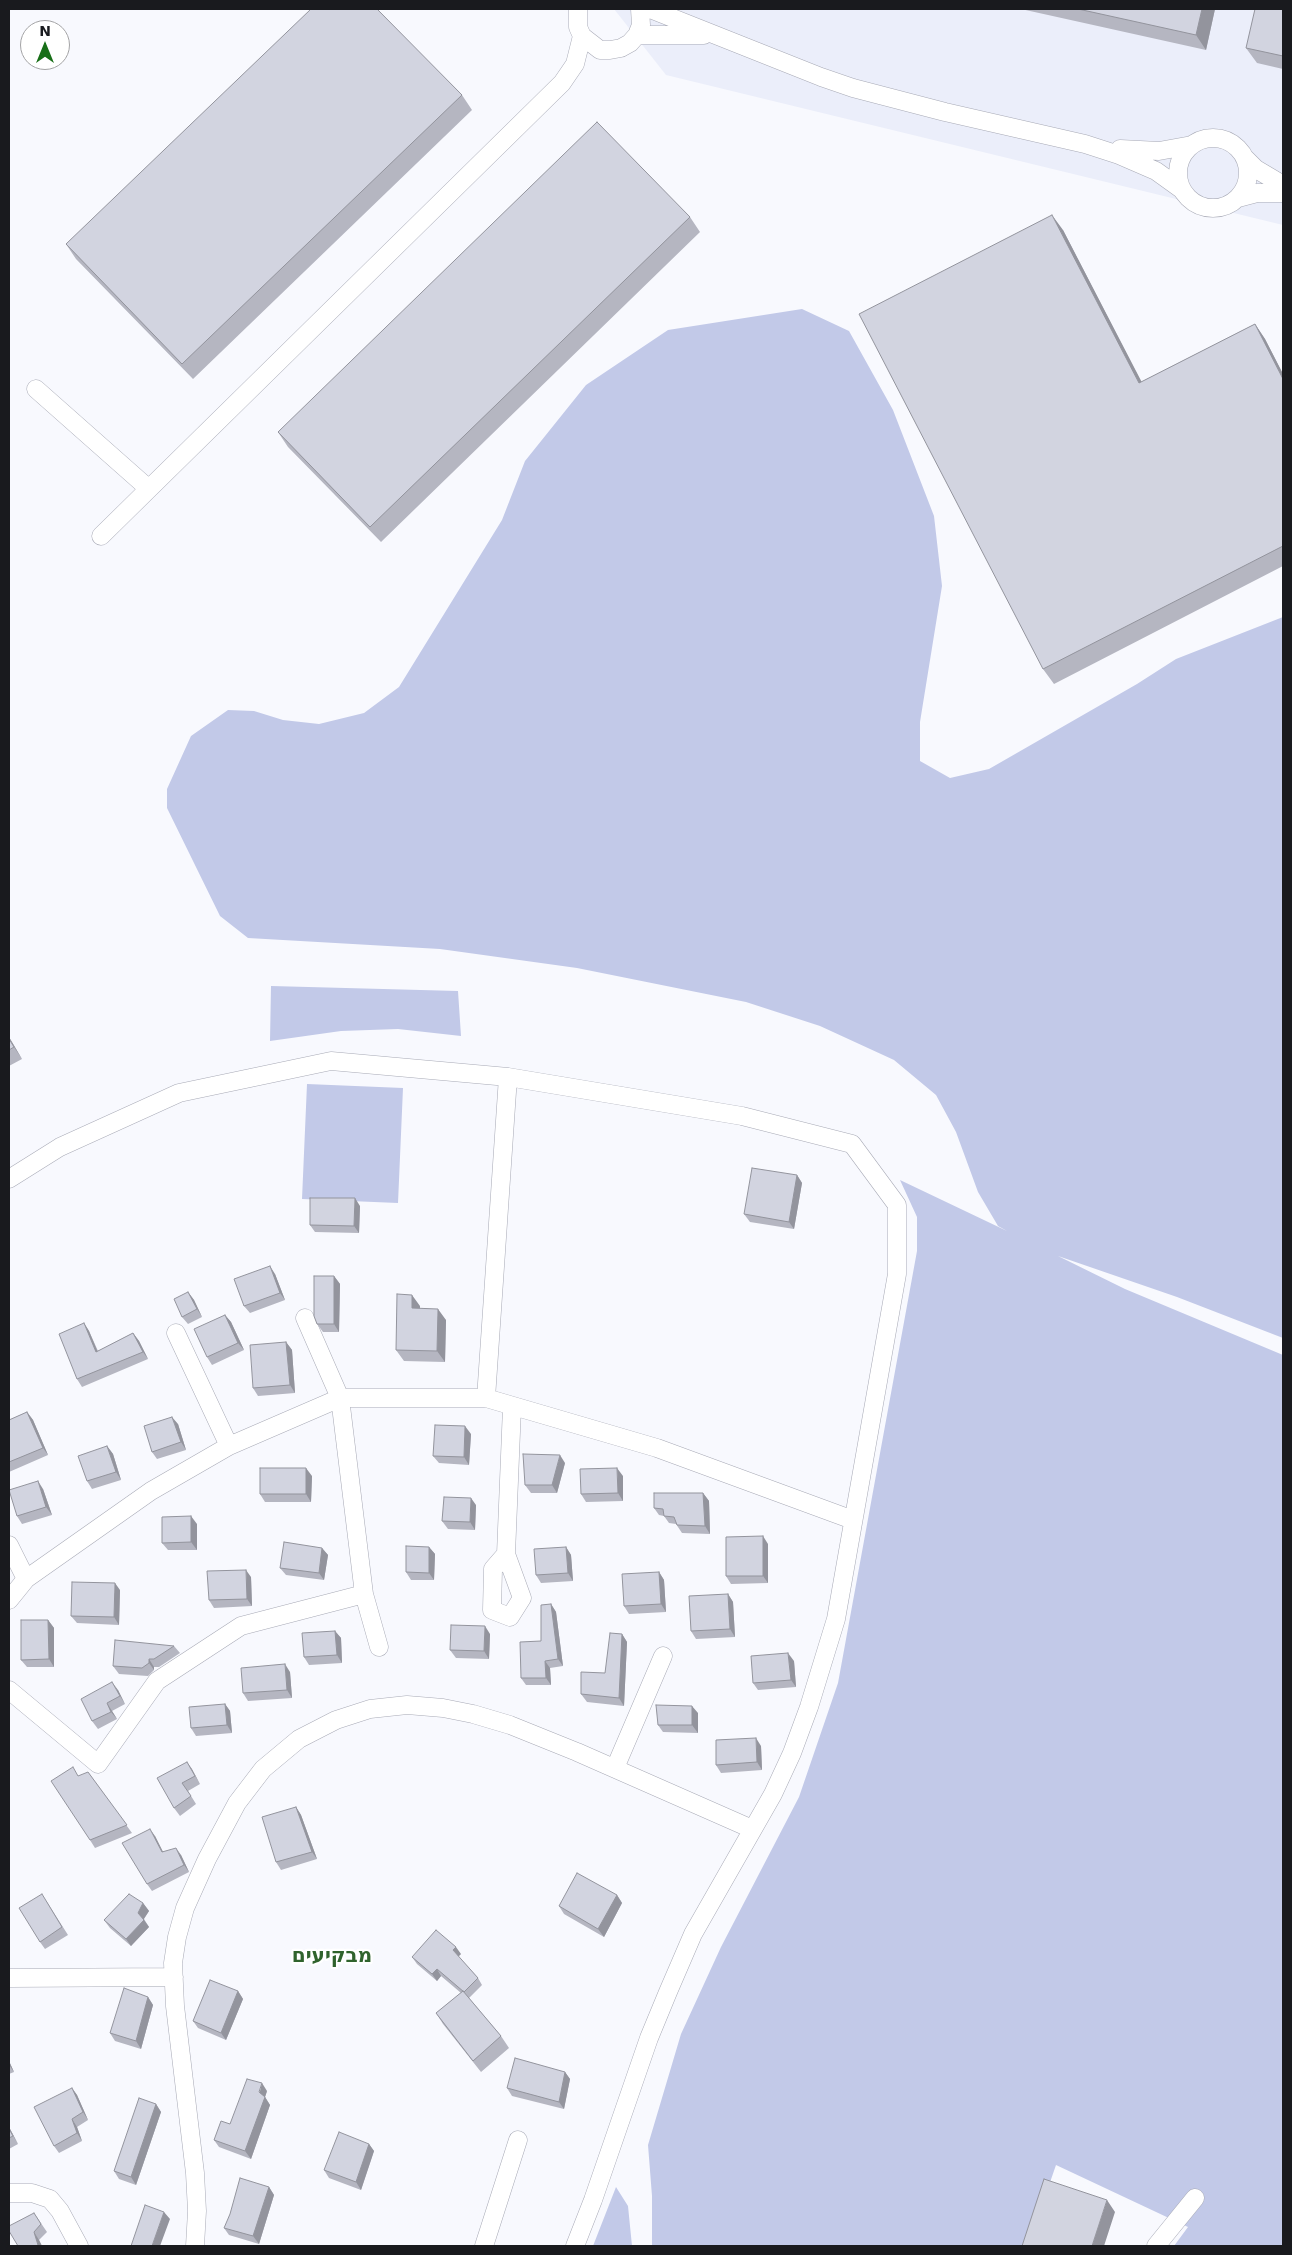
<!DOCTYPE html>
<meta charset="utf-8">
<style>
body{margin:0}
#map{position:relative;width:1292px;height:2255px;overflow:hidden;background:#f8f9fe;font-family:"DejaVu Sans",sans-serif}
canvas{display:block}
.frame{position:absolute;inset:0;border:10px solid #191a1e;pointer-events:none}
.north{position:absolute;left:20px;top:20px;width:50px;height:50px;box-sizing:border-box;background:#fff;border:1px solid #a3a3a5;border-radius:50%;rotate:0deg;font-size:14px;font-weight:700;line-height:20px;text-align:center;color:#191a1e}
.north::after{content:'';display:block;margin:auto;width:18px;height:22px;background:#186f18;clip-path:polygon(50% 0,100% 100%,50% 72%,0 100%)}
</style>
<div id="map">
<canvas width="1292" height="2255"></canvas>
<div class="frame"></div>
<div class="north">N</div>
</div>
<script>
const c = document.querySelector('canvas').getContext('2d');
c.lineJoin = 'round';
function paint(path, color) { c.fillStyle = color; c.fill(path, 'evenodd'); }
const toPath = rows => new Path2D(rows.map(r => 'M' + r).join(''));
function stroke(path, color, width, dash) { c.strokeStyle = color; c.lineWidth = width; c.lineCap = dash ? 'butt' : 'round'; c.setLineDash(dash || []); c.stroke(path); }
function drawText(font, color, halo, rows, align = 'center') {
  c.font = font + ' "DejaVu Sans",Heebo,sans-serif'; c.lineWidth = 4.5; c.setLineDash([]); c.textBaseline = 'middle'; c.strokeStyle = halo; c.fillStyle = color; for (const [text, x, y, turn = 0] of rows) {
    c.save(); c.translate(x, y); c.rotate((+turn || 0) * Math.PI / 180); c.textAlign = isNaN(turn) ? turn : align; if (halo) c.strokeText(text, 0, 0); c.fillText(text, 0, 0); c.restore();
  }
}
const built = toPath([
 [614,9,1283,9,1283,225,666,75]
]);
const green = toPath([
 [802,309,849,331,893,410,934,516,942,586,920,722,920,761,950,778,989,769,1137,684,1176,659,1283,617,1283,1338,1177,1297,1058,1256,1125,1289,1283,1355,1283,2246,1174,2246,1188,2227,1056,2165,1028,2246,652,2246,652,2196,648,2145,681,2034,721,1947,799,1797,838,1683,917,1251,917,1217,900,1180,1007,1231,998,1226,978,1192,956,1132,936,1095,894,1060,820,1026,746,1002,577,968,440,949,248,938,220,916,167,808,167,789,191,736,228,710,254,711,283,720,319,724,364,713,399,687,502,520,525,461,586,385,668,330],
 [271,986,458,991,461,1036,398,1029,341,1031,270,1041],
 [307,1084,403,1088,398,1203,302,1199],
 [616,2187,628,2206,632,2246,593,2246]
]);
const street = toPath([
 [578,9,578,27,582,36,600,50,610,50,621,48,630,43,637,35,641,25,640,9],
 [650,9,821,77,853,88,945,112,1085,144,1119,155,1156,171,1181,189],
 [637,35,704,35],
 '1178 173a35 35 0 1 1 70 0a35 35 0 1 1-70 0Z',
 [1120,149,1159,151,1192,145],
 [1244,157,1256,169,1283,185],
 [1238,198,1257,193,1283,193],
 [36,389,149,489],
 [101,536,562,83,575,64,582,36],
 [9,1179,60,1147,179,1093,331,1061,508,1077,742,1116,852,1144,897,1205,897,1274,836,1619,809,1707,792,1753,773,1794,693,1934,668,1992,649,2038,593,2200,575,2246],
 [176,1333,229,1446],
 [486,1398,508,1077],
 [9,1545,26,1579],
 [506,1554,522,1598,510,1617,492,1610,493,1569,506,1554,512,1407],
 [364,1594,379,1647],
 [9,1600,26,1579,151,1491,229,1446,340,1398,486,1398,657,1448,853,1520],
 [9,1690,98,1764,157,1681,241,1626,364,1594,340,1398,305,1318],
 [615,1768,663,1656],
 [9,1978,174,1977],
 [9,2193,32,2193,50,2199,60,2211,79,2246],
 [195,2246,197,2211,195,2173,175,2006,173,1963,177,1937,185,1908,207,1859,237,1803,263,1769,299,1739,336,1720,370,1709,407,1705,443,1708,473,1714,510,1725,577,1752,752,1829],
 [484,2246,518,2140],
 [1156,2246,1195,2198]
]);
const wall = toPath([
 [1021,9,1215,9,1206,50],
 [1283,9,1283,69,1257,63,1246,48],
 [462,95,472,110,193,379,76,259,66,244],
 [690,217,700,232,381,542,288,447,278,432],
 [1063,230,1141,382,1255,324,1265,339,1283,374,1283,566,1054,684,1043,669],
 [9,1037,22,1059,9,1066],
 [797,1175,802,1183,794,1229,750,1222,744,1214],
 [360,1206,359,1233,315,1232,310,1225],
 [275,1274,285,1300,250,1313,244,1306],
 [334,1276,340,1284,339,1332,323,1332,317,1324],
 [188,1292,194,1300,202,1317,188,1324,182,1317],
 [420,1306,420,1309,446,1320,445,1362,404,1361,396,1350],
 [225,1315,231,1322,244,1350,212,1365,207,1357],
 [84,1323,89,1331,98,1351,133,1333,139,1341,148,1359,82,1387,77,1379],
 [286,1342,292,1350,295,1393,258,1396,253,1388],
 [27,1412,33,1420,48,1455,9,1472,9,1420],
 [178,1424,186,1450,157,1459,152,1452],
 [471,1434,469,1465,439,1463,433,1456],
 [107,1446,113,1454,121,1480,92,1489,87,1481],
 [565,1463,557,1493,531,1493,525,1485],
 [312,1476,311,1502,265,1502,260,1494],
 [623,1476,623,1501,586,1502,581,1494],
 [43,1489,52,1515,22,1524,17,1516],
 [703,1493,709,1501,710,1534,682,1533,676,1524,669,1523,664,1516,659,1515,654,1508],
 [476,1505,475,1530,448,1529,442,1521],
 [197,1524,197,1550,168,1550,162,1543],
 [768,1544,768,1583,731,1584,726,1576],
 [429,1547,435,1554,434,1580,411,1580,406,1572],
 [566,1547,571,1555,573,1581,541,1583,536,1575],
 [322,1548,328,1555,324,1580,286,1575,280,1568],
 [659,1572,664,1580,666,1612,629,1614,624,1606],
 [251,1577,252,1606,214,1608,209,1600],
 [120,1590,119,1625,77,1623,71,1616],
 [728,1594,733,1602,735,1637,696,1639,691,1631],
 [551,1604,556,1612,563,1666,550,1668,551,1685,526,1685,521,1678,541,1641],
 [48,1620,54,1628,54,1667,27,1667,21,1660],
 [335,1631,341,1638,342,1663,309,1665,304,1657],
 [490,1634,489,1659,456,1658,450,1650],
 [622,1634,627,1642,624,1706,587,1702,581,1694,605,1673],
 [174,1646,180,1653,159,1667,154,1667,154,1670,148,1676,119,1674,113,1666],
 [794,1661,796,1687,758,1690,753,1683],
 [290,1672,292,1698,248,1701,243,1693],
 [118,1690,125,1704,112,1711,117,1719,98,1729,92,1721],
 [225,1704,230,1711,232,1733,196,1736,191,1728],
 [698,1713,698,1733,663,1732,658,1725],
 [761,1746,762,1770,721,1773,716,1765],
 [187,1762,200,1784,188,1791,196,1804,180,1816,174,1808],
 [88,1772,132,1833,95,1848,90,1840],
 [296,1807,301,1815,317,1859,281,1870,276,1862],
 [155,1836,163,1852,181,1855,189,1872,152,1891,147,1884],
 [617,1895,622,1903,604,1937,564,1914,559,1906],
 [47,1902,68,1935,45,1949,40,1942],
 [143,1903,149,1911,144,1919,149,1927,131,1946,110,1928,104,1920],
 [461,1954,458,1956,478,1978,482,1985,469,1998,501,2036,509,2048,481,2072,443,2024,436,2013,461,1993,441,1976,437,1981,417,1964,412,1957],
 [238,1991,243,1999,226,2040,198,2028,193,2021],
 [148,1997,153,2005,141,2049,115,2041,110,2033],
 [9,2061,14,2072,9,2074],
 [565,2072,570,2079,564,2109,512,2096,507,2088],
 [72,2088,77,2095,88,2120,77,2127,82,2141,59,2153,54,2146],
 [267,2091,265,2097,270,2105,251,2159,219,2147,214,2140,230,2124],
 [156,2104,161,2112,136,2185,119,2179,114,2171],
 [9,2127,18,2144,9,2149],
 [369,2144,374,2151,361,2190,329,2178,324,2170],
 [269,2187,274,2195,259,2244,229,2235,224,2228],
 [34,2213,47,2232,39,2240,42,2246,18,2246]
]);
const shadedWall = toPath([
 [1202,9,1215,9,1206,50,1196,35],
 [1052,215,1063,230,1150,398,1139,383],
 [1255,324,1265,339,1283,374,1283,379],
 [9,1037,22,1059,14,1047,9,1039],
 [797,1175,802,1183,794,1229,789,1222],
 [355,1198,360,1206,359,1233,354,1226],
 [270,1266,275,1274,285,1300,280,1293],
 [334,1276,340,1284,339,1332,334,1324],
 [188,1292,194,1300,202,1317,197,1309],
 [412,1295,420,1306,420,1320,412,1308],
 [438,1309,446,1320,445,1362,437,1351],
 [225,1315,231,1322,244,1350,238,1343],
 [84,1323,89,1331,101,1360,96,1352],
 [133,1333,139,1341,148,1359,143,1352],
 [286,1342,292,1350,295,1393,290,1385],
 [27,1412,33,1420,48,1455,43,1448],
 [172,1417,178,1424,186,1450,181,1442],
 [465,1426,471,1434,469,1465,464,1457],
 [107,1446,113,1454,121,1480,116,1472],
 [560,1455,565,1463,557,1493,552,1485],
 [306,1468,312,1476,311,1502,306,1494],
 [617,1468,623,1476,623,1501,618,1493],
 [38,1481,43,1489,52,1515,46,1507],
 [703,1493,709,1501,710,1534,705,1526],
 [471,1498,476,1505,475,1530,470,1522],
 [191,1516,197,1524,197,1550,191,1542],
 [763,1536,768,1544,768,1583,763,1576],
 [429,1547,435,1554,434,1580,429,1573],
 [566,1547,571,1555,573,1581,568,1573],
 [322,1548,328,1555,324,1580,319,1573],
 [246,1570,251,1577,252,1606,247,1599],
 [659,1572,664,1580,666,1612,661,1604],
 [115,1583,120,1590,119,1625,114,1617],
 [728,1594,733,1602,735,1637,730,1629],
 [551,1604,556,1612,563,1666,558,1659],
 [48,1620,54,1628,54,1667,49,1659],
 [485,1626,490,1634,489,1659,484,1651],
 [335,1631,341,1638,342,1663,337,1655],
 [622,1634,627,1642,624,1706,619,1698],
 [788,1653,794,1661,796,1687,791,1680],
 [149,1659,154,1667,154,1670,149,1663],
 [545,1661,550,1668,551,1685,546,1678],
 [285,1664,290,1672,292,1698,287,1690],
 [112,1682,118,1690,125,1704,120,1696],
 [107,1703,117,1719,111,1712],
 [225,1704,230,1711,232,1733,227,1725],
 [692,1706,698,1713,698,1733,692,1725],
 [756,1738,761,1746,762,1770,757,1762],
 [187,1762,192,1769,200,1784,195,1776],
 [296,1807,301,1815,317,1859,312,1852],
 [150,1829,155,1836,167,1860,162,1852],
 [176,1848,181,1855,189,1872,184,1865],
 [617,1895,622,1903,604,1937,598,1929],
 [143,1903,149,1911,143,1920,138,1913],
 [144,1920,149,1927,131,1946,126,1939],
 [456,1947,461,1954,458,1957,453,1950],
 [437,1969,441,1976,437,1981,432,1974],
 [238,1991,243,1999,226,2040,221,2033],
 [148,1997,153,2005,141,2049,136,2041],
 [9,2061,14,2072,9,2065],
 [565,2072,570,2079,564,2109,559,2102],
 [262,2083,267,2091,265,2097,270,2105,251,2159,245,2151],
 [72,2088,77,2095,88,2120,83,2112],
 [156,2104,161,2112,136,2185,131,2177],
 [72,2119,77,2127,82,2141,77,2133],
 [9,2127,18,2144,9,2129],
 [369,2144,374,2151,361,2190,356,2182],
 [269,2187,274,2195,259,2244,253,2236],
 [1107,2200,1115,2212,1104,2246,1092,2246],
 [164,2212,170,2219,160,2246,152,2246],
 [34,2232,39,2240,42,2246,39,2246,38,2245]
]);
const building = toPath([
 [311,9,377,9,462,95,182,364,66,244,311,9],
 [1078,9,1202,9,1196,35,1078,9],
 [1255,9,1283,9,1283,56,1246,48,1255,9],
 [597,122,690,217,370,527,278,432,597,122],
 [1052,215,1139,383,1255,324,1283,379,1283,546,1043,669,859,314,1052,215],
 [9,1039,14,1047,9,1050,9,1039],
 [752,1168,797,1175,789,1222,744,1214,752,1168],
 [310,1198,355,1198,354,1226,310,1225,310,1198],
 [270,1266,280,1293,244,1306,234,1279,270,1266],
 [314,1276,334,1276,334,1324,317,1324,314,1316,314,1276],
 [188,1292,197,1309,182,1317,174,1299,188,1292],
 [397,1294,412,1295,412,1308,438,1309,437,1351,396,1350,397,1294],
 [225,1315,238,1343,207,1357,194,1329,225,1315],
 [84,1323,96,1352,133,1333,143,1352,77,1379,59,1334,84,1323],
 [286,1342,290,1385,253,1388,250,1345,286,1342],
 [27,1412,43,1448,9,1462,9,1420,27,1412],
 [172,1417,181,1442,152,1452,144,1426,172,1417],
 [435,1425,465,1426,464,1457,433,1456,435,1425],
 [107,1446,116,1472,87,1481,78,1456,107,1446],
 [523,1454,560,1455,552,1485,525,1485,523,1454],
 [260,1468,306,1468,306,1494,260,1494,260,1468],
 [617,1468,618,1493,581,1494,580,1469,617,1468],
 [38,1481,46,1507,17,1516,9,1490,38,1481],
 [654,1493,703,1493,705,1526,677,1525,674,1517,664,1516,663,1509,654,1508,654,1493],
 [444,1497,471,1498,470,1522,442,1521,444,1497],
 [191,1516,191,1542,162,1543,162,1517,191,1516],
 [763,1536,763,1576,726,1576,726,1537,763,1536],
 [284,1542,322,1548,319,1573,280,1568,284,1542],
 [406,1546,429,1547,429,1573,406,1572,406,1546],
 [566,1547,568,1573,536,1575,534,1549,566,1547],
 [246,1570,247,1599,209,1600,207,1571,246,1570],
 [659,1572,661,1604,624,1606,622,1574,659,1572],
 [72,1582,115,1583,114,1617,71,1616,72,1582],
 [728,1594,730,1629,691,1631,689,1596,728,1594],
 [551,1604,558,1659,545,1661,546,1678,521,1678,520,1642,541,1641,541,1605,551,1604],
 [21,1620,48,1620,49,1659,21,1660,21,1620],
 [451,1625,485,1626,484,1651,450,1650,451,1625],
 [335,1631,337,1655,304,1657,302,1633,335,1631],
 [610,1633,622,1634,619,1698,581,1694,581,1672,605,1673,610,1633],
 [115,1640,174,1646,154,1659,149,1659,149,1663,142,1668,113,1666,115,1640],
 [788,1653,791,1680,753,1683,751,1656,788,1653],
 [285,1664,287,1690,243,1693,241,1668,285,1664],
 [112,1682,120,1696,107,1703,111,1712,92,1721,81,1699,112,1682],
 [225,1704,227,1725,191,1728,189,1707,225,1704],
 [656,1705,692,1706,692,1725,658,1725,656,1705],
 [756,1738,757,1762,716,1765,716,1740,756,1738],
 [187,1762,195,1776,182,1783,191,1796,174,1808,157,1778,187,1762],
 [73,1767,78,1776,88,1772,127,1825,90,1840,51,1781,73,1767],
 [296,1807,312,1852,276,1862,262,1817,296,1807],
 [150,1829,162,1852,176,1848,184,1865,147,1884,122,1843,150,1829],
 [577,1873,617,1895,598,1929,559,1906,577,1873],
 [42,1894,62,1927,40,1942,19,1908,42,1894],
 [129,1894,143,1903,138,1913,144,1920,126,1939,104,1920,129,1894],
 [436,1930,456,1947,453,1950,478,1978,464,1992,437,1969,432,1974,412,1957,436,1930],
 [210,1980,238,1991,221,2033,193,2021,210,1980],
 [124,1988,148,1997,136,2041,110,2033,124,1988],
 [463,1991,501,2036,473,2061,436,2013,463,1991],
 [515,2058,565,2072,559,2102,507,2088,515,2058],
 [247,2079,262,2083,259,2092,265,2097,245,2151,214,2140,221,2121,230,2124,247,2079],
 [72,2088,83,2112,72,2119,77,2133,54,2146,34,2107,72,2088],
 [139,2098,156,2104,131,2177,114,2171,139,2098],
 [9,2129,13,2136,9,2138,9,2129],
 [339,2132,369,2144,356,2182,324,2170,339,2132],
 [240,2178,269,2187,253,2236,224,2228,230,2214,240,2178],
 [1044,2179,1107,2200,1092,2246,1022,2246,1044,2179],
 [145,2205,164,2212,152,2246,131,2246,145,2205],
 [34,2213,41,2224,34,2232,38,2245,36,2246,18,2246,9,2231,9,2226,34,2213]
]);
const quarterNames = [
 ["מבקיעים",332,1957]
];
paint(built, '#ebeefa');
paint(green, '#c2c9e8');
stroke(street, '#a8aab6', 19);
stroke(street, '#fff', 18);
paint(wall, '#b5b6c1');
paint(shadedWall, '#93949d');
paint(building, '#d2d4e0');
stroke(building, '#93949d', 1);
drawText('bold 20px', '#30632d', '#fff', quarterNames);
</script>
